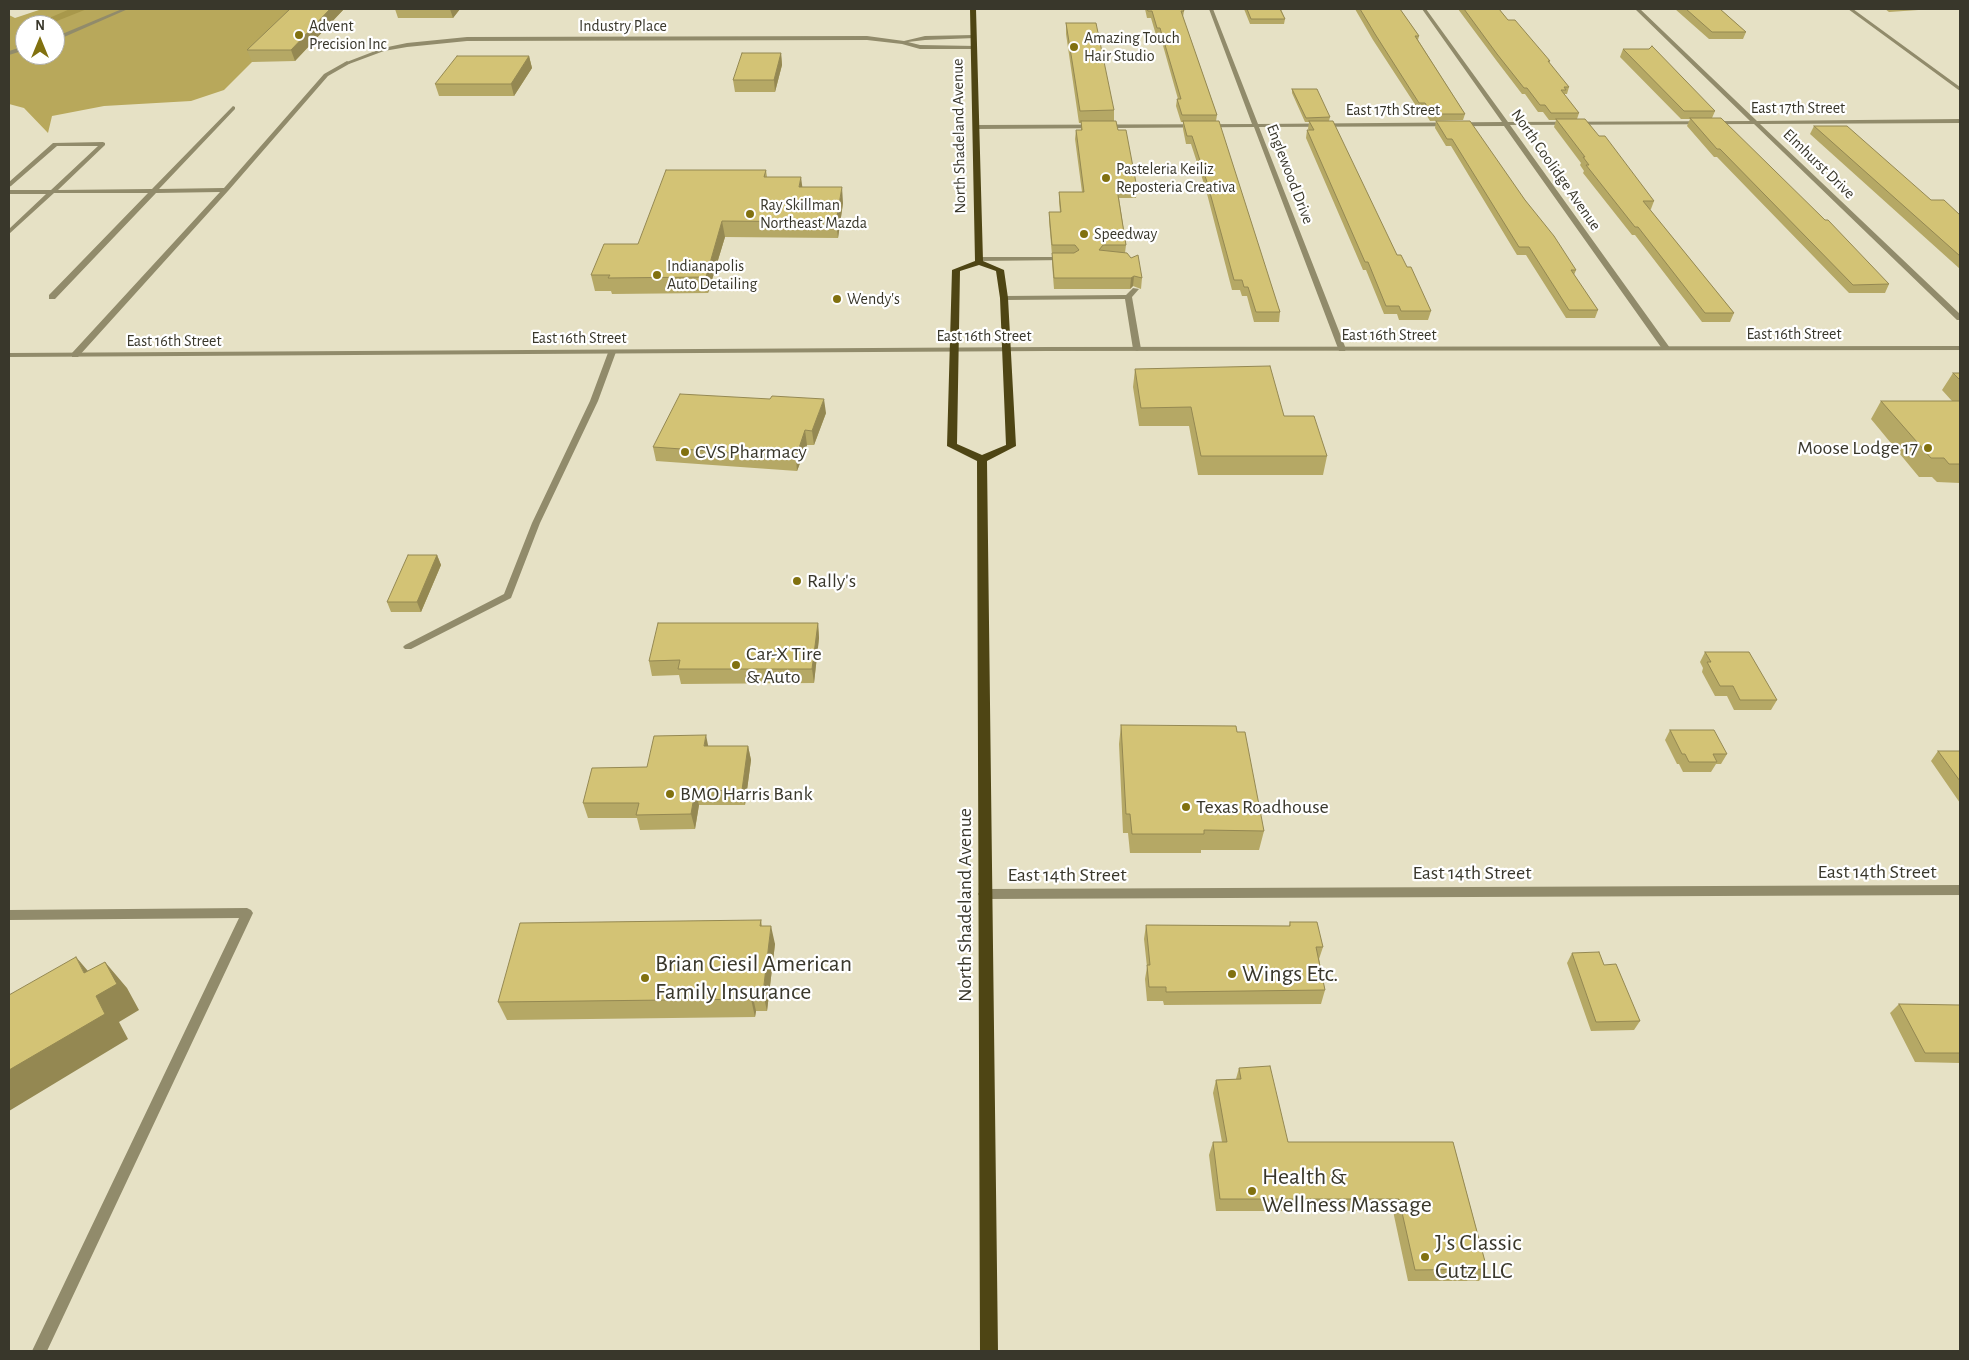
<!DOCTYPE html>
<style>
body{margin:0}
#map{position:relative;width:1969px;height:1360px;overflow:hidden;background:#e6e1c5;font-family:"Alegreya Sans",sans-serif}
canvas{display:block}
.frame{position:absolute;inset:0;border:10px solid #39372b;pointer-events:none}
.north{position:absolute;left:15px;top:15px;width:50px;height:50px;box-sizing:border-box;background:#fff;border:1px solid #b0afaa;border-radius:50%;rotate:0deg;font-size:14px;font-weight:700;line-height:20px;text-align:center;color:#39372b}
.north::after{content:'';display:block;margin:auto;width:18px;height:22px;background:#817110;clip-path:polygon(50% 0,100% 100%,50% 72%,0 100%)}
</style>
<div id="map">
<canvas width="1969" height="1360"></canvas>
<div class="frame"></div>
<div class="north">N</div>
</div>
<script>
const c = document.querySelector('canvas').getContext('2d');
c.lineJoin = 'round';
function paint(path, color) { c.fillStyle = color; c.fill(path, 'evenodd'); }
const toPath = rows => new Path2D(rows.map(r => 'M' + r).join(''));
function stroke(path, color, width, dash) { c.strokeStyle = color; c.lineWidth = width; c.lineCap = dash ? 'butt' : 'round'; c.setLineDash(dash || []); c.stroke(path); }
function drawText(font, color, halo, rows, align = 'center') {
  c.font = font + ' "Alegreya Sans",sans-serif'; c.lineWidth = 4.5; c.setLineDash([]); c.textBaseline = 'middle'; c.strokeStyle = halo; c.fillStyle = color; for (const [text, x, y, turn = 0] of rows) {
    c.save(); c.translate(x, y); c.rotate((+turn || 0) * Math.PI / 180); c.textAlign = isNaN(turn) ? turn : align; if (halo) c.strokeText(text, 0, 0); c.fillText(text, 0, 0); c.restore();
  }
}
const forest = toPath([
 [42,9,305,9,224,90,191,101,104,106,52,116,48,133,24,108,9,104,9,15,15,18],
 [25,25,55,25,55,55,25,55]
]);
const water = toPath([
 [70,9,87,9,47,25,33,25]
]);
const service = toPath([
 [347,61,350,63,349,64,328,76,228,191,78,357,72,357,72,353,220,192,156,193,55,299,49,299,49,295,148,193,54,193,9,234,9,229,46,194,9,194,9,190,51,190,98,146,57,146,11,186,9,187,9,182,53,143,103,142,105,143,105,145,58,190,152,189,233,106,235,107,235,109,159,189,224,188,324,74,347,61],
 [1065,257,1067,258,1067,260,979,261,976,259,979,257,1065,257],
 [1133,288,1139,289,1132,297,1141,349,1137,351,1133,349,1125,299,1004,300,1000,298,1004,296,1126,295,1133,288],
 [609,350,615,350,616,352,598,401,540,523,511,598,411,649,405,649,403,647,405,645,504,594,532,523,590,401,609,350],
 [247,908,251,910,253,913,47,1351,32,1351,239,918,9,920,9,910,247,908]
]);
const minor = toPath([
 [1209,9,1213,9,1258,124,1502,122,1422,9,1426,9,1508,122,1750,121,1635,9,1640,9,1757,121,1960,119,1960,123,1760,124,1960,314,1960,320,1957,320,1754,124,1510,125,1670,348,1666,350,1663,350,1504,126,1259,127,1346,349,1345,351,1339,351,1254,127,976,129,973,127,976,125,1252,124,1209,9],
 [1848,9,1853,9,1960,87,1960,91,1848,9],
 [973,35,975,38,925,40,908,42,920,45,976,46,976,48,974,49,920,49,902,44,867,40,467,41,407,47,384,51,349,64,344,63,383,48,407,43,467,37,867,36,904,41,925,36,973,35],
 [1960,885,1960,895,984,899,980,897,978,894,980,891,984,889,1960,885]
]);
const tertiary = toPath([
 [122,9,128,9,55,41,55,37,122,9],
 [25,46,25,50,9,55,9,51,25,46],
 [1960,346,1960,350,1046,351,9,357,9,353,1046,347,1960,346]
]);
const primary = toPath([
 [970,9,976,9,983,261,1004,270,1008,298,1016,446,987,461,998,1351,980,1351,977,461,947,446,952,270,975,261,970,9],
 [979,265,996,271,1000,298,1006,445,982,455,957,444,960,271,979,265]
]);
const wall = toPath([
 [290,9,344,9,295,61,252,62,247,50],
 [395,9,460,9,453,18,398,18],
 [1145,9,1183,9,1184,11,1183,17,1217,115,1216,121,1280,312,1279,322,1254,322,1247,296,1242,296,1240,290,1232,290,1206,190,1191,144,1186,144,1183,129,1183,122,1181,122,1176,106,1177,99,1178,99,1160,35,1156,35,1151,18,1147,18],
 [1244,9,1297,9,1297,10,1281,9,1285,19,1284,24,1250,24],
 [1355,9,1400,9,1419,36,1418,40,1465,114,1463,120,1430,121,1423,109,1418,109,1373,40],
 [1458,9,1499,9,1508,20,1550,61,1549,63,1569,87,1567,94,1565,94,1565,96,1579,113,1577,119,1654,201,1651,209,1650,210,1734,313,1730,322,1702,322,1635,235,1632,235,1583,173,1584,171,1580,165,1581,163,1554,127,1556,120,1549,120,1543,112,1538,112,1525,94,1522,94,1496,60],
 [1675,9,1720,9,1746,32,1743,39,1709,39],
 [1885,9,1933,9,1889,12],
 [1066,23,1114,110,1114,121,1118,130,1137,188,1136,198,1119,198,1126,245,1125,253,1142,278,1141,289,1133,286,1130,289,1054,289,1052,263,1052,255,1049,221,1049,212,1060,212,1059,202,1059,192,1082,192,1075,139,1076,130,1081,130,1081,123,1079,123,1066,34],
 [1623,49,1715,111,1712,118,1889,284,1885,293,1849,293,1717,157,1714,157,1687,126,1690,119,1681,119,1620,57],
 [781,53,782,65,775,92,735,92,733,80],
 [529,56,532,68,514,96,439,96,435,84],
 [1292,89,1330,117,1329,121,1397,255,1407,267,1431,311,1428,320,1399,320,1397,314,1384,314,1366,270,1363,270,1306,138,1307,130,1309,130,1308,129,1309,122,1305,122,1292,93],
 [1436,121,1525,200,1576,270,1574,275,1598,310,1595,318,1566,318,1526,255,1517,255,1451,146,1446,146,1435,128],
 [1814,126,1931,200,1960,215,1960,269,1810,134],
 [766,170,767,177,802,187,843,203,838,238,725,237,708,293,612,294,611,291,595,291,591,275,638,244],
 [1135,369,1284,416,1327,456,1323,475,1198,475,1189,426,1139,426,1133,387],
 [1953,373,1960,373,1960,483,1937,482,1932,477,1919,477,1871,419,1881,401,1952,401,1942,390],
 [826,413,814,445,807,445,797,471,656,461,653,447],
 [437,555,441,565,421,612,391,612,387,602],
 [818,623,819,638,814,683,681,684,679,675,652,676,649,661],
 [1705,652,1777,700,1771,710,1734,710,1727,696,1715,696,1702,672,1703,668,1700,662],
 [1121,725,1237,732,1264,831,1259,850,1201,850,1201,853,1130,853,1128,833,1123,833,1119,744],
 [1670,730,1727,754,1721,764,1716,764,1711,772,1683,772,1679,764,1677,764,1665,740],
 [709,746,748,746,751,760,745,805,699,805,695,829,640,830,637,818,588,818,583,803,647,767],
 [1938,751,1960,751,1960,803,1931,761],
 [761,920,762,926,775,944,767,1011,756,1011,755,1017,507,1020,498,1002],
 [1290,922,1323,947,1319,959,1325,990,1321,1004,1164,1005,1163,1001,1147,1001,1145,979,1147,967,1144,939,1146,925,1289,926],
 [1572,953,1604,965,1640,1021,1634,1030,1591,1031,1567,963],
 [1899,1004,1960,1006,1960,1063,1915,1062,1890,1013],
 [1239,1068,1288,1142,1453,1142,1487,1269,1479,1281,1408,1281,1393,1211,1216,1211,1209,1155,1213,1142,1222,1142,1213,1093,1216,1080,1236,1079]
]);
const shadedWall = toPath([
 [330,9,344,9,295,61,291,50],
 [450,9,460,9,453,18],
 [781,53,782,65,775,92,774,80],
 [529,56,532,68,514,96,511,84],
 [801,177,803,192,799,187],
 [842,187,843,203,838,238,836,222],
 [722,221,725,237,708,293,706,277],
 [1134,276,1133,286,1130,289,1131,278],
 [824,399,826,413,814,445,812,431],
 [805,430,807,445,797,471,796,457],
 [437,555,441,565,421,612,417,602],
 [818,623,819,638,814,683,812,669],
 [706,735,709,750,704,746],
 [748,746,751,760,745,805,742,790],
 [695,791,699,805,695,829,691,814],
 [771,926,775,944,767,1011,763,993],
 [76,957,99,984,105,962,127,988,139,1010,119,1022,128,1039,9,1111,9,1070,96,996],
 [752,993,756,1011,755,1017,751,999]
]);
const building = toPath([
 [290,9,330,9,291,50,247,50,290,9],
 [1147,9,1183,9,1184,11,1181,11,1217,115,1182,115,1177,99,1181,99,1160,28,1157,28,1152,11,1148,11,1147,9],
 [1247,9,1280,9,1285,19,1251,19,1247,9],
 [1360,9,1400,9,1419,36,1415,36,1465,114,1432,114,1425,103,1419,103,1375,34,1360,9],
 [1464,9,1499,9,1508,20,1515,20,1550,61,1548,61,1569,87,1564,87,1566,90,1561,90,1579,113,1551,113,1545,105,1540,105,1527,88,1524,88,1497,54,1464,9],
 [1686,9,1720,9,1746,32,1712,32,1686,9],
 [1066,23,1096,23,1114,110,1080,111,1066,23],
 [1652,46,1715,111,1684,111,1623,49,1649,49,1652,46],
 [742,53,781,53,774,80,733,80,742,53],
 [457,56,529,56,511,84,435,84,457,56],
 [1292,89,1317,89,1330,117,1306,118,1292,89],
 [1690,118,1721,118,1825,220,1828,220,1889,284,1853,285,1720,149,1717,149,1690,118],
 [1556,119,1585,119,1599,136,1605,136,1654,201,1643,201,1734,313,1705,313,1638,227,1635,227,1586,165,1589,165,1583,157,1585,157,1556,119],
 [1081,121,1116,121,1118,130,1126,130,1137,188,1117,189,1126,245,1103,245,1099,250,1127,253,1131,258,1138,255,1142,278,1134,276,1131,278,1054,278,1052,253,1074,253,1079,250,1075,245,1052,245,1049,212,1061,212,1059,192,1084,192,1076,130,1082,130,1081,121],
 [1183,121,1219,121,1280,312,1256,312,1248,287,1244,287,1242,280,1234,280,1207,182,1192,136,1187,136,1183,121],
 [1309,121,1333,121,1397,255,1401,255,1407,267,1411,267,1431,311,1401,311,1399,306,1386,306,1368,262,1365,262,1307,130,1314,130,1309,121],
 [1436,121,1470,121,1525,200,1554,236,1576,270,1571,270,1598,310,1569,310,1529,247,1519,247,1452,139,1447,139,1436,121],
 [1814,126,1847,126,1931,200,1944,200,1960,215,1960,256,1814,126],
 [666,170,766,170,764,177,801,177,799,187,842,187,836,222,722,221,706,277,608,278,610,275,591,275,604,244,638,244,666,170],
 [1270,366,1284,416,1314,416,1327,456,1201,456,1191,407,1141,408,1135,369,1270,366],
 [1953,373,1960,373,1960,380,1953,373],
 [680,394,770,399,772,396,824,399,812,431,805,430,796,457,653,447,680,394],
 [1881,401,1960,401,1960,464,1949,464,1944,458,1931,458,1881,401],
 [408,555,437,555,417,602,387,602,408,555],
 [658,623,818,623,812,669,678,669,680,660,649,661,658,623],
 [1705,652,1749,652,1777,700,1740,700,1733,686,1720,686,1707,662,1711,662,1705,652],
 [1121,725,1236,726,1237,732,1245,732,1264,831,1204,830,1204,834,1132,834,1130,814,1126,814,1121,725],
 [1670,730,1714,730,1727,754,1713,754,1717,762,1689,762,1685,754,1682,754,1670,730],
 [706,735,704,746,748,746,742,790,695,791,691,814,636,815,639,803,583,803,592,768,647,767,654,736,706,735],
 [1938,751,1960,751,1960,781,1938,751],
 [761,920,760,926,771,926,763,993,752,993,751,999,498,1002,520,923,761,920],
 [1290,922,1317,922,1323,947,1316,947,1325,990,1166,992,1166,987,1149,987,1147,965,1150,965,1146,925,1290,926,1290,922],
 [1599,952,1604,965,1616,964,1640,1021,1596,1022,1572,953,1599,952],
 [76,957,84,973,105,962,117,984,96,996,105,1014,9,1070,9,995,76,957],
 [1899,1004,1959,1005,1960,1006,1960,1053,1925,1053,1899,1004],
 [1270,1066,1288,1142,1453,1142,1487,1269,1415,1270,1399,1199,1220,1199,1213,1142,1227,1142,1216,1080,1241,1079,1239,1068,1270,1066]
]);
const markers = [
 [299,35,5,"#817110"],
 [1074,47,5,"#817110"],
 [1106,178,5,"#817110"],
 [750,214,5,"#817110"],
 [1084,234,5,"#817110"],
 [657,275,5,"#817110"],
 [837,299,5,"#817110"],
 [1928,448,5,"#817110"],
 [685,452,5,"#817110"],
 [797,581,5,"#817110"],
 [736,665,5,"#817110"],
 [670,794,5,"#817110"],
 [1186,807,5,"#817110"],
 [1232,974,5,"#817110"],
 [645,978,5,"#817110"],
 [1252,1191,5,"#817110"],
 [1425,1257,5,"#817110"]
];
const farPoinames = [
 ["Advent",309,26],
 ["Precision Inc",309,44],
 ["Amazing Touch",1084,38],
 ["Hair Studio",1084,56],
 ["Pasteleria Keiliz",1116,169],
 ["Reposteria Creativa",1116,187],
 ["Ray Skillman",760,205],
 ["Northeast Mazda",760,223],
 ["Speedway",1094,234],
 ["Indianapolis",667,266],
 ["Auto Detailing",667,284],
 ["Wendy's",847,299]
];
const farStreetnames = [
 ["Industry Place",623,26],
 ["East 17th Street",1798,108],
 ["East 17th Street",1393,110],
 ["North Shadeland Avenue",959,136,-91],
 ["Elmhurst Drive",1819,164,44],
 ["North Coolidge Avenue",1556,170,55],
 ["Englewood Drive",1290,174,69],
 ["East 16th Street",1794,334],
 ["East 16th Street",1389,335],
 ["East 16th Street",984,336],
 ["East 16th Street",579,338],
 ["East 16th Street",174,341]
];
const poiNames = [
 ["Moose Lodge 17",1918,448,"right"],
 ["CVS Pharmacy",695,452],
 ["Rally's",807,581],
 ["Car-X Tire",746,654],
 ["& Auto",746,677],
 ["BMO Harris Bank",680,794],
 ["Texas Roadhouse",1196,807]
];
const streetNames = [
 ["East 14th Street",1877,872],
 ["East 14th Street",1472,873],
 ["East 14th Street",1067,875],
 ["North Shadeland Avenue",965,905,-90]
];
const nearPoinames = [
 ["Brian Ciesil American",655,964],
 ["Family Insurance",655,992],
 ["Wings Etc.",1242,974],
 ["Health &",1262,1177],
 ["Wellness Massage",1262,1205],
 ["J's Classic",1435,1243],
 ["Cutz LLC",1435,1271]
];
paint(forest, '#b8a85b');
paint(water, '#a8984b');
paint(service, '#918b6b');
paint(minor, '#918b6b');
paint(tertiary, '#918b6b');
paint(primary, '#4e4514');
paint(wall, '#b5a865');
paint(shadedWall, '#948852');
paint(building, '#d3c375');
stroke(building, '#948852', 1);
for (const [x, y, r, color] of markers) { const dot = new Path2D(); dot.arc(x, y, r, 0, 2 * Math.PI); c.fillStyle = color; c.fill(dot); stroke(dot, '#fff', 2); }
drawText('16px', '#39372b', '#fff', farPoinames, 'left');
drawText('16px', '#39372b', '#fff', farStreetnames);
drawText('20px', '#39372b', '#fff', poiNames, 'left');
drawText('20px', '#39372b', '#fff', streetNames);
drawText('24px', '#39372b', '#fff', nearPoinames, 'left');
</script>
